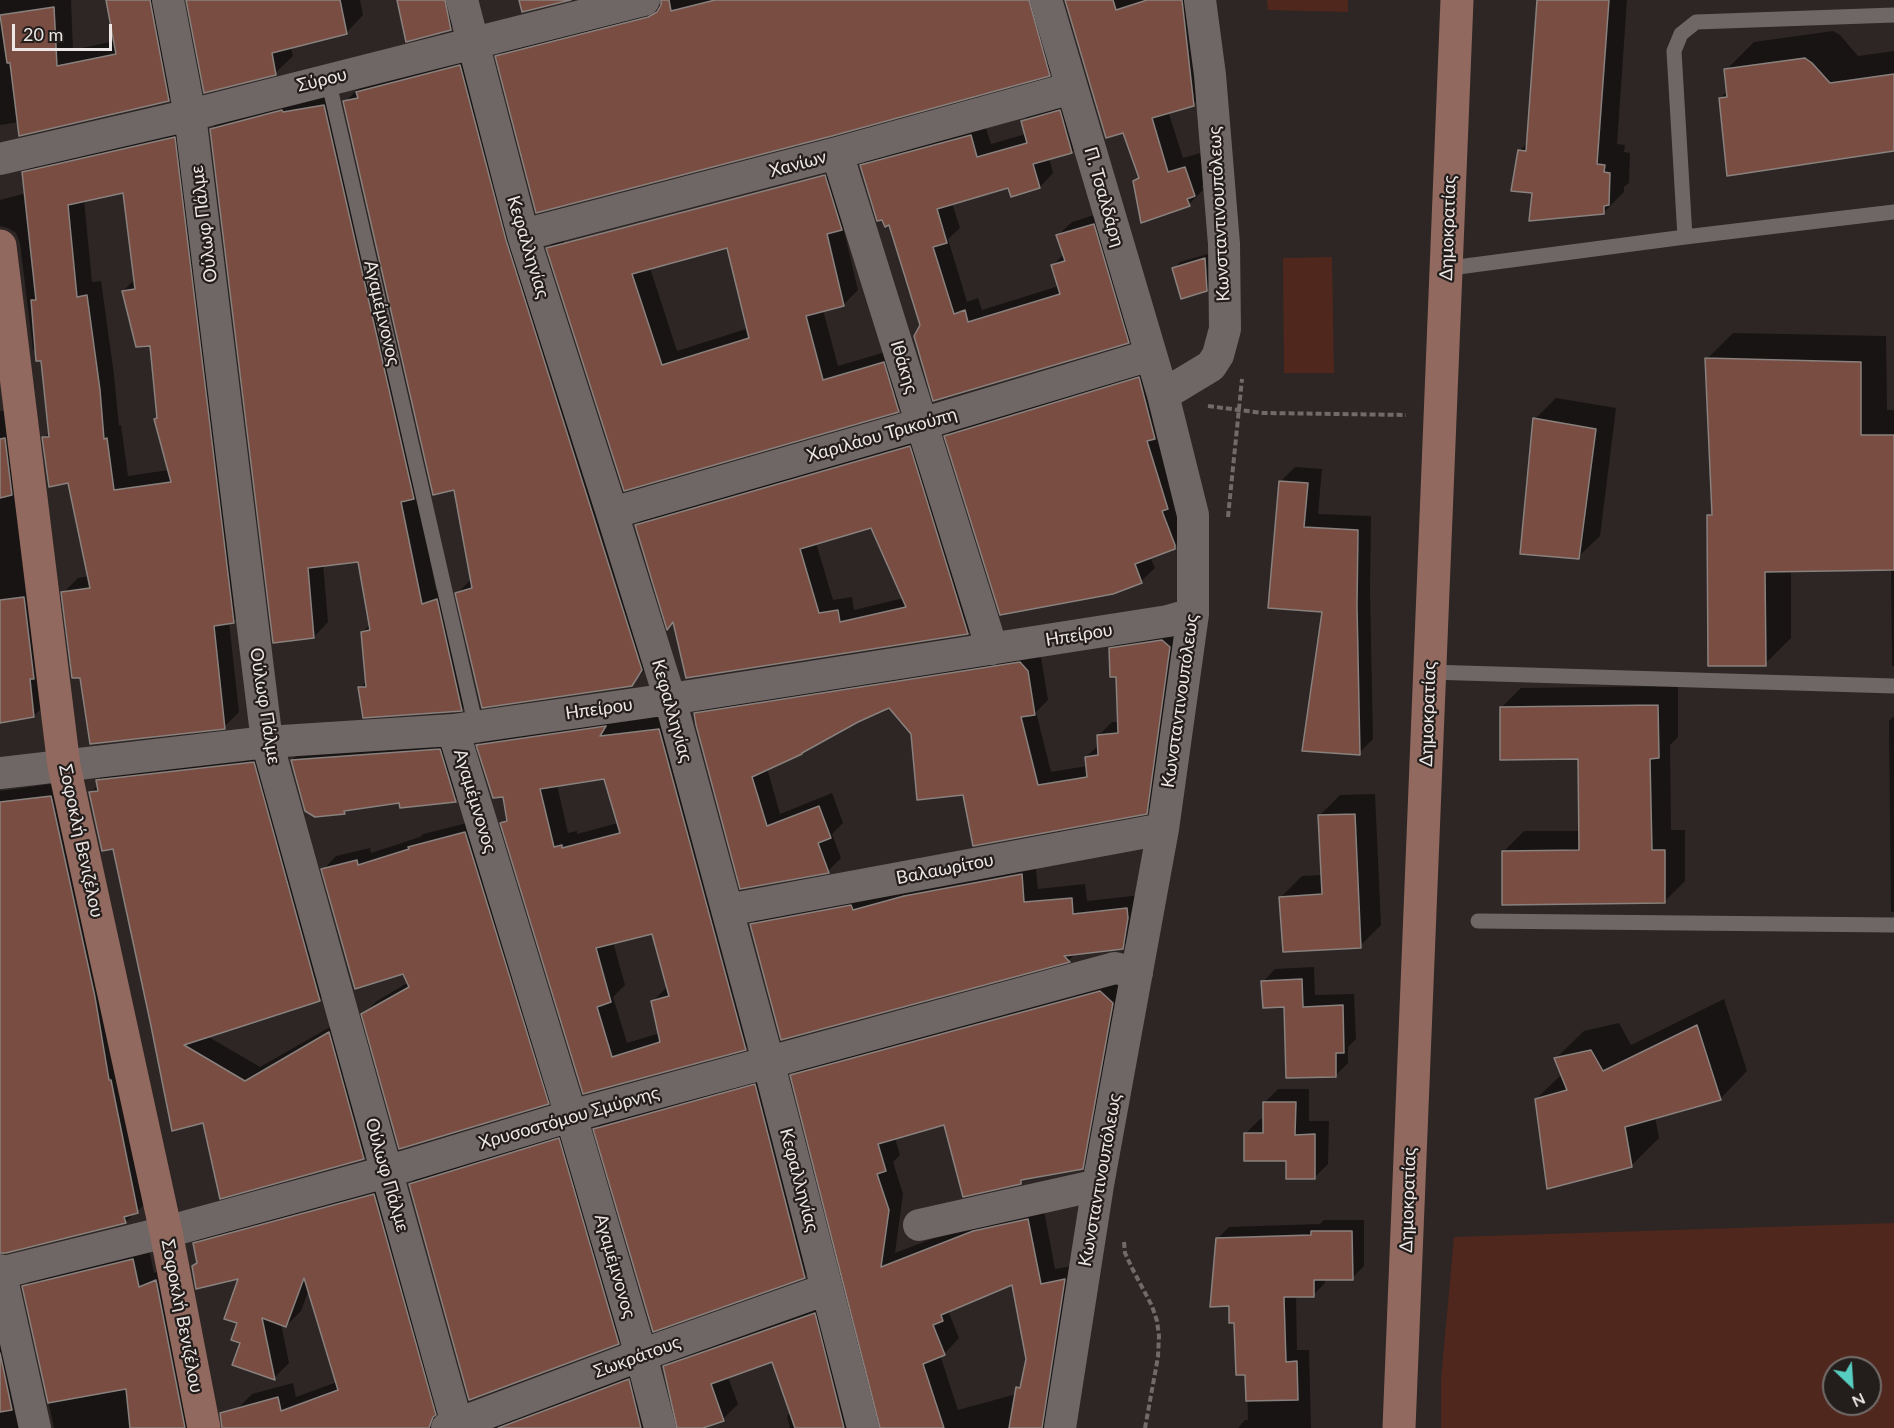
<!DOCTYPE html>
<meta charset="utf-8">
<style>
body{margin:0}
#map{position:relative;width:1894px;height:1428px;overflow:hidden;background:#2d2624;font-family:Lato,sans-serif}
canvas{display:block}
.north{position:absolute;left:1822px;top:1356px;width:60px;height:60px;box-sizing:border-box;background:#231d1b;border:2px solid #736e6c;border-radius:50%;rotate:155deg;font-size:16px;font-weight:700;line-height:24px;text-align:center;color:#ece7e6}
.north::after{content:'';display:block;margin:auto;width:21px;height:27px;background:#57cec1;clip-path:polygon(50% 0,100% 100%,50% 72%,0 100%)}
.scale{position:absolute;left:12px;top:24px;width:100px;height:27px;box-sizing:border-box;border:3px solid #ece7e6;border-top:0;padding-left:8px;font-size:18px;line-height:21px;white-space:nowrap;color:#ece7e6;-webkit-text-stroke:4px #231d1b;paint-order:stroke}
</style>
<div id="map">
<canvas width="1894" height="1428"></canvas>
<div class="north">N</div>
<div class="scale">20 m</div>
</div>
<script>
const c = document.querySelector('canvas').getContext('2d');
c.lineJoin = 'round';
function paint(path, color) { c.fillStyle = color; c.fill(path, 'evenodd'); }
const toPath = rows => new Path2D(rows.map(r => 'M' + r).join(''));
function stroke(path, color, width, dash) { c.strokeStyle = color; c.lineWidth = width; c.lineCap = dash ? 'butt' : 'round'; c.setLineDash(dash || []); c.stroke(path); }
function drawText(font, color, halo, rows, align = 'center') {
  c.font = font + ' Lato,sans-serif'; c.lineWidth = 4.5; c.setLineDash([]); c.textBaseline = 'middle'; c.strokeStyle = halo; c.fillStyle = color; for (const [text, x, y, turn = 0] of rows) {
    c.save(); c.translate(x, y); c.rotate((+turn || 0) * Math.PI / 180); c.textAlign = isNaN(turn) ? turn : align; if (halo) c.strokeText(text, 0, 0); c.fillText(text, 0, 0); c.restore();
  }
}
const green = toPath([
 [1267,0,1348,0,1348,12,1268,10],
 [1332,257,1334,373,1284,373,1283,258],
 [1894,1223,1894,1428,1441,1428,1441,1379,1454,1237],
 [1834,1368,1870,1368,1870,1404,1834,1404]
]);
const shadow = toPath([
 [0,0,71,0,73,50,115,41,108,0,170,0,186,83,168,100,0,125],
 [188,0,360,0,363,15,346,33,291,47,293,56,275,73],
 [399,0,461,0,465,15,450,29],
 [663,0,1046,0,1063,60,1049,74,497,57,511,42,663,4],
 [1066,0,1198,0,1208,90,1194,104,1168,111,1183,158,1200,153,1209,180,1202,186,1203,190,1189,204,1134,181,1140,176,1124,131],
 [1539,0,1627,0,1617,144,1625,145,1624,152,1630,153,1629,183,1624,187,1624,192,1603,213,1534,192,1519,151,1528,142],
 [1833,31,1840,35,1858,56,1894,51,1894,150,1720,98,1728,91,1726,70,1754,42],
 [474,52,645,670,631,685,457,593,472,579,455,488,345,102,359,88],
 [338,91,436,590,451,585,476,695,462,709,364,716,360,688,367,681,362,632,370,625,359,560,323,564,328,622,314,637,211,129,226,114],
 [1073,97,1085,138,1072,152,1049,158,1053,173,1040,187,1009,186,952,203,960,228,948,239,967,302,978,298,982,310,1059,286,1053,265,1064,254,1058,235,1072,222,1107,211,1142,328,1128,342,921,325,890,224,861,166,875,152,984,122,991,144,1026,134,1023,121,1036,108],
 [189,123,249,606,234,621,229,622,239,712,224,727,81,676,63,593,78,578,89,576,69,481,44,438,50,432,42,359,36,349,33,350,20,243,16,233,8,228,0,226,0,200,26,193,24,173,39,158],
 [124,191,135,279,123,291,152,344,159,417,169,470,128,476,121,425,119,426,114,375,101,281,92,282,84,200],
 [840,161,857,214,843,227,858,290,843,305,823,310,838,366,899,348,913,395,898,410,625,489,548,248,563,233],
 [832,171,833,174,564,244,564,241],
 [728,246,749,328,677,351,650,268],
 [1211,253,1213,283,1206,290,1174,269,1180,262],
 [1733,333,1886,336,1887,410,1894,410,1894,666,1892,666,1891,569,1791,570,1791,638,1765,664,1709,516,1713,511,1707,359],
 [1152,365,1188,534,1174,548,1150,557,1155,568,1141,581,946,436,959,423],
 [1556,398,1616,408,1600,536,1578,557,1535,419],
 [11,410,49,701,34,716,0,721,0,411],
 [923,433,981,619,968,633,687,677,675,621,668,628,636,526,650,512],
 [872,526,904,598,854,610,852,597,833,600,816,543],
 [1295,467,1322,469,1318,514,1371,516,1370,590,1373,739,1359,753,1324,611,1281,481],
 [1176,627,1160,799,1146,812,964,794,889,706,767,768,780,814,832,793,843,823,832,834,841,858,828,871,741,888,696,714,709,700,1033,650,1041,657,1048,700,1036,712,1051,772,1087,766,1086,757,1099,745,1098,736,1112,722,1119,722,1118,676,1111,649,1124,635],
 [1678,686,1678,737,1670,745,1671,830,1685,830,1685,881,1665,901,1503,852,1524,831,1580,831,1579,758,1501,708,1521,688],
 [674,715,760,1033,746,1048,584,1092,502,823,508,817,504,795,478,745,493,730],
 [605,777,618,823,577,834,577,831,568,833,557,785],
 [653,932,668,986,652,1002,660,1033,627,1043,613,997,625,985,613,942],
 [1894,716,1894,912,1891,912,1889,721],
 [458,732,473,783,455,800,400,801,348,809,344,813,292,760,310,742],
 [268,748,334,985,320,999,207,1036,260,1067,344,1019,378,1143,364,1158,221,1197,204,1121,114,847,91,792,98,785,97,781,112,766],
 [66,782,153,1197,125,1222,0,1251,0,791],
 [1375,794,1381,925,1360,946,1281,897,1302,876,1322,875,1319,816,1340,795],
 [479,820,561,1089,548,1103,363,1014,377,1001,409,982,404,972,323,870,336,856,370,848,371,853,420,837,423,834],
 [1035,861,1038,889,1085,884,1087,901,1141,895,1136,933,1122,947,1076,953,1069,960,782,1038,751,925,765,911],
 [1314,967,1315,995,1354,994,1356,1039,1348,1047,1348,1063,1336,1075,1286,1006,1263,982,1275,969],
 [1116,976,1127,988,1097,1153,1082,1168,1025,1178,1021,1182,945,1123,895,1138,900,1155,893,1162,903,1194,895,1253,989,1217,1043,1205,1055,1269,1079,1265,1052,1428,882,1428,792,1075,807,1060],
 [1014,1283,1028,1359,1023,1382,1013,1395,958,1410,940,1355,944,1354,959,1338,949,1313,955,1307],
 [1724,999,1747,1071,1720,1099,1655,1117,1659,1138,1631,1166,1536,1099,1562,1074,1556,1058,1584,1031,1619,1023,1631,1045],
 [769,1072,818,1262,805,1276,654,1330,595,1129,609,1115],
 [1278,1089,1309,1089,1309,1121,1329,1121,1328,1164,1314,1178,1246,1133,1260,1119,1264,1119,1264,1103],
 [575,1124,634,1327,618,1343,410,1184,426,1168],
 [389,1180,452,1428,229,1428,236,1410,252,1394,293,1383,296,1397,337,1382,309,1289,301,1311,286,1326,281,1324,289,1363,274,1378,242,1342,239,1323,240,1277,193,1266,198,1261,194,1244,209,1229],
 [1324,1220,1364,1220,1364,1266,1352,1278,1325,1278,1325,1283,1313,1295,1296,1295,1297,1350,1309,1350,1311,1428,1238,1428,1245,1420,1248,1420,1247,1373,1217,1239,1229,1227,1320,1224],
 [148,1245,154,1273,171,1266,209,1428,54,1428,24,1287,39,1271],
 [0,1275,41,1428,0,1428],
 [829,1299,869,1428,790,1428,787,1416,791,1412,773,1360,728,1377,738,1404,723,1419,699,1428,679,1428,664,1367,679,1352],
 [644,1365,666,1428,483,1428]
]);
const building = toPath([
 [106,0,150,0,169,101,19,136,10,63,7,63,0,15,54,7,57,66,116,54,106,0],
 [186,0,340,0,347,34,272,53,276,75,204,93,186,0],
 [397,0,445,0,451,30,406,42,397,0],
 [519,0,571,0,522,12,519,0],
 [661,0,669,0,671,11,715,0,1029,0,1050,76,832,136,536,213,495,56,648,17,657,12,661,5,661,0],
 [1065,0,1113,0,1116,10,1147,0,1182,0,1194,106,1152,118,1168,172,1185,167,1195,196,1187,199,1190,206,1141,223,1133,181,1139,178,1123,133,1106,138,1065,0],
 [1537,0,1609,0,1597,164,1605,165,1604,172,1610,173,1609,205,1604,206,1604,214,1529,221,1532,193,1511,191,1518,150,1526,151,1537,0],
 [1805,58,1812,63,1830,83,1894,74,1894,151,1727,176,1719,98,1727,97,1724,69,1805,58],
 [460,65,506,240,642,670,632,686,482,708,455,593,472,588,454,490,433,495,343,101,358,98,356,92,460,65],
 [324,105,414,499,401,502,422,604,437,599,462,711,363,718,358,687,366,687,361,632,370,630,358,562,308,568,314,638,273,643,210,129,282,110,283,112,324,105],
 [1060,110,1072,153,1033,164,1040,188,1011,197,1008,188,937,209,947,243,933,247,954,314,965,310,968,322,1060,294,1051,265,1065,261,1056,235,1094,224,1129,343,933,401,914,336,920,325,889,225,885,227,882,220,877,221,860,165,971,135,977,157,1027,143,1021,121,1060,110],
 [175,137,234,623,214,626,225,729,90,744,80,678,72,678,61,592,90,588,68,483,49,487,42,437,49,437,41,361,36,361,31,300,36,300,22,172,175,137],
 [123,193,135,289,122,291,136,347,150,346,157,418,154,419,171,482,114,490,107,438,104,439,100,390,87,295,77,297,68,205,123,193],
 [825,175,842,230,827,234,844,306,806,316,823,380,884,362,899,412,624,491,546,248,825,175],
 [727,248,749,338,662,365,632,274,727,248],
 [1205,258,1207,291,1181,299,1172,268,1205,258],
 [1705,358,1861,362,1861,435,1894,435,1894,570,1765,572,1766,666,1708,666,1707,515,1712,515,1705,358],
 [1139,377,1155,439,1147,441,1168,509,1162,511,1175,545,1175,549,1135,564,1142,583,1113,594,1000,615,944,436,1139,377],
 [1533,418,1596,429,1579,559,1520,554,1533,418],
 [5,438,12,495,0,498,0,439,5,438],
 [910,446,968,634,686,678,673,622,667,630,635,525,910,446],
 [871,528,906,607,840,622,838,610,819,613,800,549,871,528],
 [1279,481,1308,483,1304,527,1358,530,1357,605,1360,755,1302,751,1322,612,1268,608,1279,481],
 [24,597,34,679,30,679,34,717,0,723,0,600,24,597],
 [1162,640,1170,647,1147,814,973,846,963,795,917,800,911,734,889,708,858,722,802,753,802,754,752,777,767,826,819,806,831,838,818,843,829,873,740,889,696,725,694,713,1020,662,1028,671,1035,715,1021,717,1038,785,1087,777,1085,757,1098,755,1097,735,1118,733,1116,677,1110,677,1109,648,1162,640],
 [1658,705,1659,758,1650,759,1652,850,1665,850,1665,903,1502,905,1502,851,1579,850,1578,759,1500,760,1500,707,1658,705],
 [606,726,600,736,659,729,746,1050,583,1094,500,823,507,821,503,797,493,798,476,745,606,726],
 [604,779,620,833,562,848,562,845,554,847,540,789,604,779],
 [652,934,669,996,651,1001,660,1042,612,1057,597,1007,611,1002,596,948,652,934],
 [440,749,456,802,400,808,399,803,344,811,345,814,315,817,305,811,291,760,440,749],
 [254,762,320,1001,184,1045,245,1081,329,1032,364,1159,220,1199,203,1123,172,1131,150,1021,113,849,102,851,89,792,98,791,96,780,254,762],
 [51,796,95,997,109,1080,111,1080,138,1213,124,1217,126,1223,6,1253,0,1253,0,802,51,796],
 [1355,814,1361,948,1283,952,1279,897,1322,894,1318,815,1355,814],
 [465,832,549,1104,399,1149,361,1014,409,987,403,974,355,989,321,869,357,860,358,865,409,849,408,847,465,832],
 [1022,874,1024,902,1072,898,1073,914,1127,908,1128,918,1123,949,1064,956,1070,962,781,1040,750,924,851,905,853,910,904,896,1022,874],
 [1302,979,1303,1007,1343,1005,1344,1053,1336,1053,1336,1077,1286,1078,1284,1007,1263,1008,1261,981,1302,979],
 [1100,991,1113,1003,1083,1169,1021,1180,1021,1184,963,1197,944,1125,878,1144,886,1171,877,1174,889,1210,881,1267,973,1231,1028,1219,1041,1284,1065,1279,1042,1428,1009,1428,1016,1387,1020,1388,1026,1359,1012,1285,941,1315,943,1321,933,1325,945,1355,923,1364,944,1428,880,1428,790,1075,1100,991],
 [1697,1025,1721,1100,1625,1127,1632,1167,1547,1189,1535,1099,1567,1090,1554,1058,1591,1050,1603,1071,1697,1025],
 [755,1084,805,1278,653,1332,593,1129,755,1084],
 [1263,1102,1296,1102,1295,1135,1315,1134,1315,1179,1286,1179,1286,1161,1244,1161,1244,1133,1263,1133,1263,1102],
 [559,1138,619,1344,469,1400,409,1184,559,1138],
 [374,1194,436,1415,433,1417,429,1428,222,1428,220,1413,278,1397,281,1411,338,1390,304,1278,286,1327,262,1318,275,1380,232,1365,240,1343,231,1340,237,1323,224,1319,238,1279,196,1289,192,1266,197,1263,193,1243,374,1194],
 [1311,1231,1352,1231,1353,1280,1314,1280,1314,1297,1284,1297,1286,1362,1297,1361,1298,1400,1246,1401,1245,1375,1236,1375,1234,1323,1229,1323,1229,1306,1210,1307,1216,1238,1311,1235,1311,1231],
 [133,1259,139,1287,156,1280,185,1428,130,1428,126,1389,48,1403,22,1286,133,1259],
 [815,1313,844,1428,795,1428,772,1362,711,1384,724,1421,703,1428,677,1428,663,1366,815,1313],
 [0,1353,12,1410,0,1412,0,1353],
 [629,1379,641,1428,498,1428,629,1379]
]);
const path = toPath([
 [1208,406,1263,413,1406,415],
 [1228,517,1242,379],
 [1124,1242,1125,1253,1133,1270,1152,1306,1157,1321,1159,1336,1158,1357,1145,1428]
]);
const lane = toPath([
 [328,79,476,727,474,727],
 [1685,237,1674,51,1681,34,1696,22,1894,15],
 [1446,272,1458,267,1685,237,1894,212],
 [1429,672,1894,686],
 [1478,921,1894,925]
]);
const street = toPath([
 [168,0,190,115,267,742,458,1428],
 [462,0,523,235,612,513,670,699,768,1061,863,1428],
 [1046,0,1163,395,1193,515,1193,614,1163,829,1098,1185,1060,1428],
 [837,153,992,649],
 [0,159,190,115,644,0],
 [523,235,837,153,1072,88],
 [1163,395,1211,366,1218,355,1225,329,1224,244,1210,75,1200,0],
 [612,513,921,424,1151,355],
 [453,730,571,1116,641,1355,660,1428],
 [0,773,267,742,453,730,670,699,1168,621,1193,614],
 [727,910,1163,829],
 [919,1225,1098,1185],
 [0,1270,35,1428],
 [0,1273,166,1232,386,1172,571,1116,1115,968,1137,973],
 [447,1428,641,1355,827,1289]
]);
const secondary = toPath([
 [0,246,64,766,166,1232,204,1428],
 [1399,1428,1457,0]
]);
const streetNames = [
 ["Σύρου",322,80,-14],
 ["Χανίων",798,164,-15],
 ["Π. Τσαλδάρη",1104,197,74],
 ["Κωνσταντινουπόλεως",1219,214,-93],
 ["Ούλωφ Πάλμε",204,224,-97],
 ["Δημοκρατίας",1448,228,-88],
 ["Κεφαλληνίας",528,247,73],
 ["Αγαμέμνονος",382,313,77],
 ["Ιθάκης",904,367,73],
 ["Χαριλάου Τρικούπη",882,435,-16],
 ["Ηπείρου",1079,635,-9],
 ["Κωνσταντινουπόλεως",1180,701,-82],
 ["Ούλωφ Πάλμε",265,706,81],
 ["Ηπείρου",599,709,-8],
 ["Κεφαλληνίας",672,711,74],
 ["Δημοκρατίας",1428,714,-88],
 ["Αγαμέμνονος",475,801,73],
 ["Σοφοκλή Βενιζέλου",81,841,78],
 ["Βαλαωρίτου",945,869,-11],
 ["Χρυσοστόμου Σμύρνης",569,1118,-16],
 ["Ούλωφ Πάλμε",387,1175,74],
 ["Κεφαλληνίας",799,1180,75],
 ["Κωνσταντινουπόλεως",1100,1180,-80],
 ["Δημοκρατίας",1408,1200,-88],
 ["Αγαμέμνονος",615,1266,74],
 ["Σοφοκλή Βενιζέλου",182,1316,79],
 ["Σωκράτους",637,1357,-20]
];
paint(green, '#4f271d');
paint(shadow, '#0007');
paint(building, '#794d42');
stroke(building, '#89817e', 1.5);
stroke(path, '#706a68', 4, [6, 3]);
stroke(lane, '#6f6765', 15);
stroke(street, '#6f6765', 32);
stroke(secondary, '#91695f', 33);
drawText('18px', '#ece7e6', '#231d1b', streetNames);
</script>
